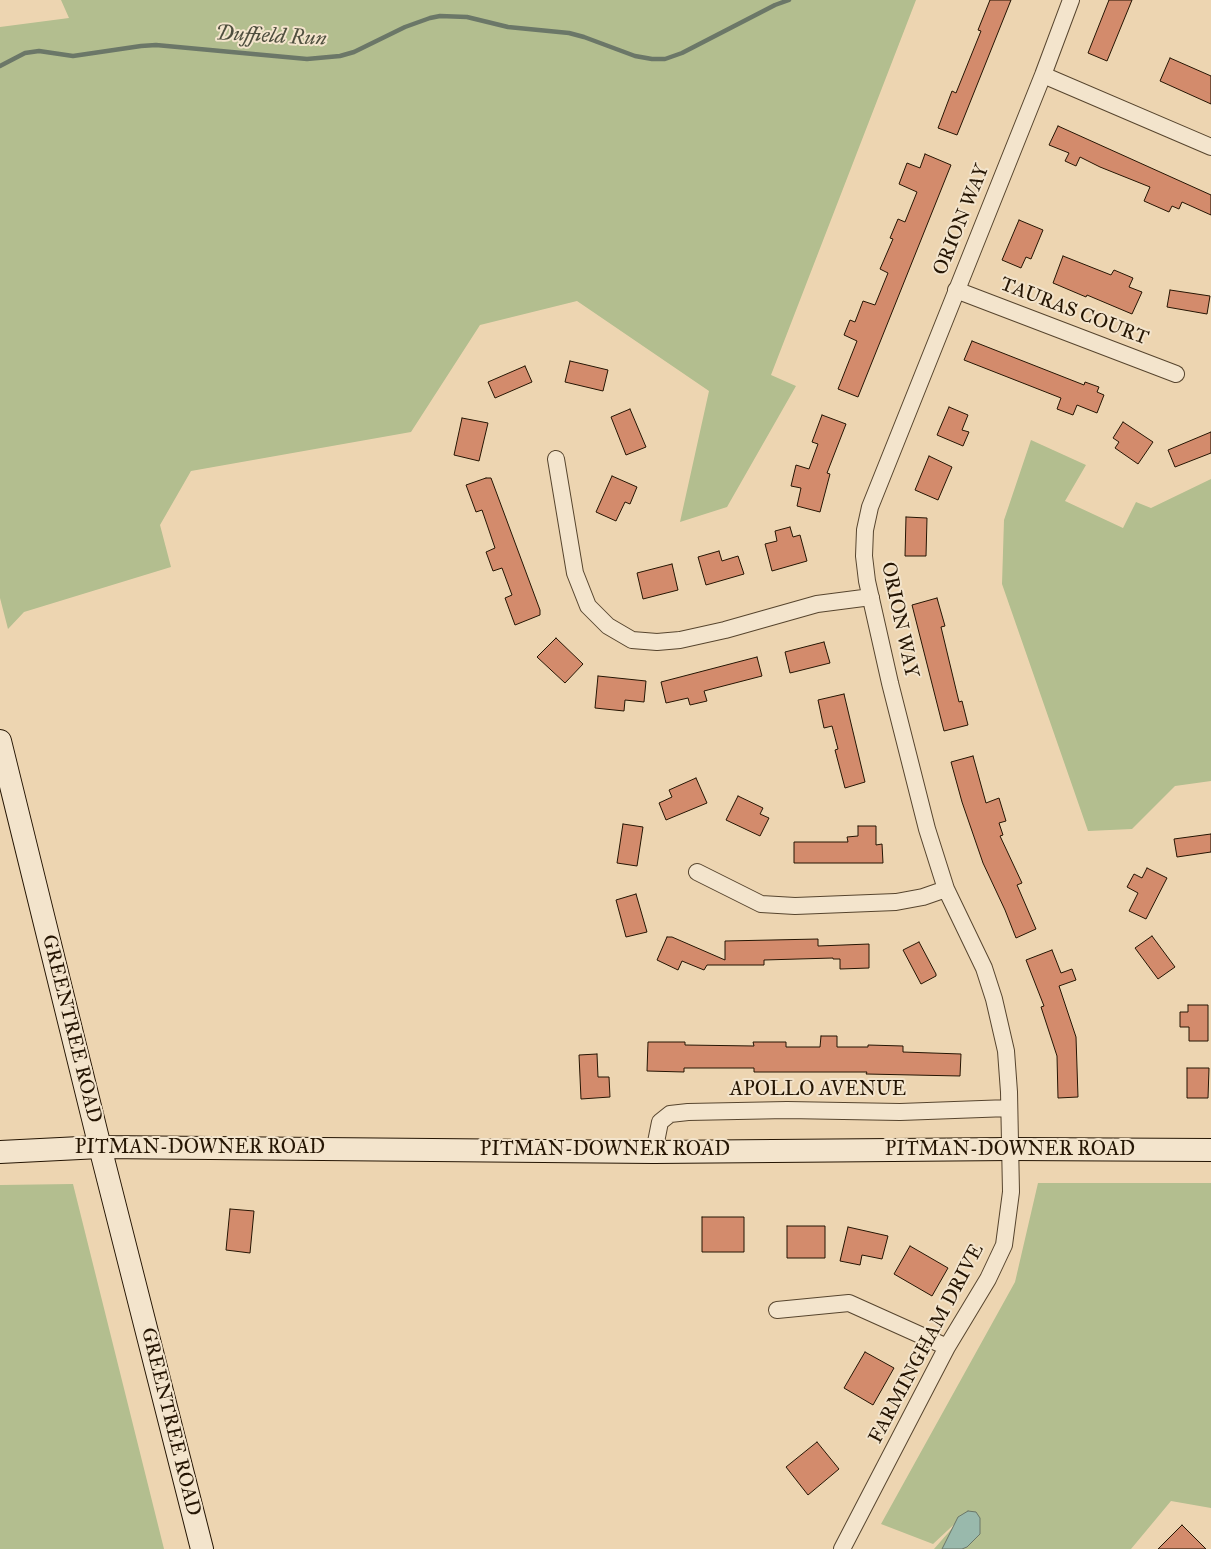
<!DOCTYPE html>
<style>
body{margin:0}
canvas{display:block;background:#edd5b1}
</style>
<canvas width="1211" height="1549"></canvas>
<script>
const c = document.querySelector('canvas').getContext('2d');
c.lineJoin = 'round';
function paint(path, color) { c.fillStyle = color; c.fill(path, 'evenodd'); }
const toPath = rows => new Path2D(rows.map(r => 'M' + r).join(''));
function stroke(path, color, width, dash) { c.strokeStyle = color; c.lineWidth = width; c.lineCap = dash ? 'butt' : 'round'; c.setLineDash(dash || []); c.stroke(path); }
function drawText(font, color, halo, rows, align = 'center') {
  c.font = font + ' "IM FELL Great Primer",serif'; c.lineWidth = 4; c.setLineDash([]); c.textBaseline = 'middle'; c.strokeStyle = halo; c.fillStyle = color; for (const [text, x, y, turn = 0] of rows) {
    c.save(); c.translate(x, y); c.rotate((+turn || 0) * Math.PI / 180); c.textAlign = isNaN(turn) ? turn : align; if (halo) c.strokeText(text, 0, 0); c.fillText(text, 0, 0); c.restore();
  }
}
const green = toPath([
 [61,0,916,0,771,375,796,386,727,507,680,522,709,391,577,301,480,325,411,432,191,471,160,525,171,567,24,612,8,629,0,598,0,27,69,18],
 [1031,440,1086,465,1065,501,1123,528,1136,502,1151,508,1211,479,1211,781,1175,786,1132,829,1088,831,1002,584,1004,520],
 [1038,1183,1211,1183,1211,1508,1171,1501,1131,1549,934,1549,962,1517,933,1544,881,1524,1015,1282],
 [73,1184,164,1549,0,1549,0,1185]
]);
const water = toPath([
 [968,1511,976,1512,980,1518,980,1534,967,1547,962,1549,942,1549,958,1517,968,1511]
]);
const stream = toPath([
 [0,66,25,53,39,51,73,56,141,46,156,45,307,59,340,56,354,52,405,27,430,18,440,16,467,17,508,27,569,33,584,37,635,56,652,59,665,59,682,53,775,5,789,0]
]);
const building = toPath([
 [990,0,1011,0,957,135,938,128,952,91,956,93,981,31,978,30,990,0],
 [1109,0,1132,0,1107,61,1088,53,1109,0],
 [1170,58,1211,76,1211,104,1160,81,1170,58],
 [1058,126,1211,195,1211,215,1182,202,1179,209,1172,206,1169,212,1144,201,1150,187,1100,167,1080,157,1076,166,1065,161,1069,153,1049,145,1058,126],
 [925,154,951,165,858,397,838,389,857,341,844,335,850,320,855,322,863,301,875,305,888,273,880,269,893,239,890,238,898,219,905,222,917,192,899,184,907,163,920,168,925,154],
 [1019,220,1043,230,1031,259,1026,257,1021,268,1002,260,1019,220],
 [1063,256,1111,275,1114,270,1133,278,1129,287,1142,292,1132,314,1087,295,1086,297,1053,283,1063,256],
 [1170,290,1210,296,1207,314,1167,307,1170,290],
 [972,341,1084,385,1085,382,1099,387,1097,392,1104,395,1097,413,1077,405,1073,415,1057,409,1061,398,964,360,972,341],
 [570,361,608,370,603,391,565,382,570,361],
 [525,366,532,382,495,398,488,382,525,366],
 [949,407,968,415,962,430,969,432,963,446,937,435,949,407],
 [630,409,646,447,626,455,611,417,630,409],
 [822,415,846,424,827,473,830,474,820,512,797,506,801,488,791,486,796,465,809,469,818,444,812,442,822,415],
 [462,418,488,423,479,461,454,455,462,418],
 [1123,422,1153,442,1138,464,1115,448,1119,442,1113,438,1123,422],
 [1211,432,1211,453,1175,467,1168,450,1211,432],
 [929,456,952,467,938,500,915,490,929,456],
 [612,476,637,487,630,504,625,502,616,521,596,512,612,476],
 [486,478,491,478,540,610,540,615,515,625,505,598,512,595,502,568,493,571,486,552,495,548,482,510,476,512,466,485,486,478],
 [906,517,927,518,926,556,905,556,906,517],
 [790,527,793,537,800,535,807,561,772,571,765,544,777,541,775,531,790,527],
 [719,551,722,561,738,556,744,574,706,585,698,557,719,551],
 [672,564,678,590,643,599,637,573,672,564],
 [937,598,945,626,941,627,959,702,962,701,968,725,944,731,912,605,937,598],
 [556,638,583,664,565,683,537,657,556,638],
 [824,642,830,663,790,673,785,652,824,642],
 [757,657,762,676,704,691,707,701,690,705,688,698,666,703,661,682,757,657],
 [598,676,646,681,644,702,625,700,624,711,595,708,598,676],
 [844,694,865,782,845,788,835,750,838,749,832,726,824,728,818,700,844,694],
 [973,756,986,803,999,798,1006,821,999,823,1003,835,1000,836,1022,883,1017,885,1036,929,1016,938,1005,910,983,863,962,802,951,762,973,756],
 [696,778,707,803,666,820,659,803,672,797,669,790,696,778],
 [738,796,763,808,760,814,769,818,760,836,726,820,738,796],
 [623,824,643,827,637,866,617,863,623,824],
 [858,826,876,826,876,845,882,844,883,863,794,863,794,842,848,842,847,837,858,836,858,826],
 [1211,834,1211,852,1177,857,1174,839,1211,834],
 [1147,868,1167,878,1146,919,1129,911,1138,893,1127,887,1134,874,1142,878,1147,868],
 [636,894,647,932,626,937,616,900,636,894],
 [1152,936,1175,967,1158,979,1135,948,1152,936],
 [667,937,672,937,725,960,725,941,818,939,818,946,869,944,869,968,840,969,840,959,833,959,833,958,764,960,764,965,707,965,704,970,682,961,678,970,657,960,667,937],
 [919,942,936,974,936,976,921,984,903,950,919,942],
 [1052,950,1061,973,1072,969,1076,980,1059,986,1076,1037,1078,1097,1058,1098,1057,1056,1041,1007,1044,1006,1026,960,1052,950],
 [1188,1005,1208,1005,1208,1041,1189,1041,1189,1027,1180,1027,1180,1012,1188,1012,1188,1005],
 [821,1036,837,1036,837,1047,868,1047,868,1045,903,1046,903,1052,961,1054,960,1076,866,1074,867,1072,754,1072,754,1068,684,1068,684,1072,647,1071,648,1042,685,1042,685,1045,754,1046,753,1042,786,1042,786,1047,820,1047,821,1036],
 [597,1054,598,1077,609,1077,610,1097,581,1099,579,1055,597,1054],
 [1187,1068,1209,1068,1208,1098,1187,1098,1187,1068],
 [230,1209,254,1211,250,1253,226,1250,230,1209],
 [702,1217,744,1217,744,1252,702,1252,702,1217],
 [787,1226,825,1226,825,1258,787,1258,787,1226],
 [848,1227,888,1236,882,1259,862,1255,860,1265,840,1261,848,1227],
 [910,1246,948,1268,932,1296,894,1274,910,1246],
 [865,1352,894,1368,873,1405,844,1388,865,1352],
 [817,1442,839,1469,808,1495,786,1467,817,1442],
 [1182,1525,1206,1549,1158,1549,1182,1525]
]);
const street = toPath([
 [1043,75,1211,147],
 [956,290,1176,374],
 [556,459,575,573,588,606,608,626,632,640,657,642,680,640,725,630,817,604,871,597],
 [697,872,761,904,795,906,896,902,923,897,946,889],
 [654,1152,660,1122,670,1114,688,1112,787,1110,900,1112,1009,1108],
 [777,1310,849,1303,947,1347],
 [842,1549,947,1347,988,1279,1004,1245,1011,1192,1009,1092,1006,1051,994,999,984,968,946,889,927,829,890,683,867,581,864,556,865,530,870,507,1043,75,1071,0]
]);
const secondary = toPath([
 [0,741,100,1147,202,1549],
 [0,1152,100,1147,654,1152,1011,1149,1211,1150]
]);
const streetNames = [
 ["ORION WAY",962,220,-68],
 ["TAURAS COURT",1074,312,21],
 ["ORION WAY",899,620,78],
 ["GREENTREE ROAD",71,1029,76],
 ["APOLLO AVENUE",818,1090],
 ["PITMAN-DOWNER ROAD",200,1148],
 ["PITMAN-DOWNER ROAD",605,1150],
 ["PITMAN-DOWNER ROAD",1010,1150],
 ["FARMINGHAM DRIVE",927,1344,-62],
 ["GREENTREE ROAD",170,1422,76]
];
const waterNames = [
 ["Duffield Run",271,37,3]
];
paint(green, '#b3be8f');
paint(water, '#99b9ac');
stroke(water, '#6b7768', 1);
stroke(stream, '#6b7768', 4.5);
paint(building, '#d38b6c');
stroke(building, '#251503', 1);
stroke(street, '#57452e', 18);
stroke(secondary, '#251503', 24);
stroke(street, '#f3e4cc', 16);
stroke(secondary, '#f3e4cc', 22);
drawText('20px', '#251503', '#f3e4cc', streetNames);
drawText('italic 21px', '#4e4e3e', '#f3e4cc', waterNames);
</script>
